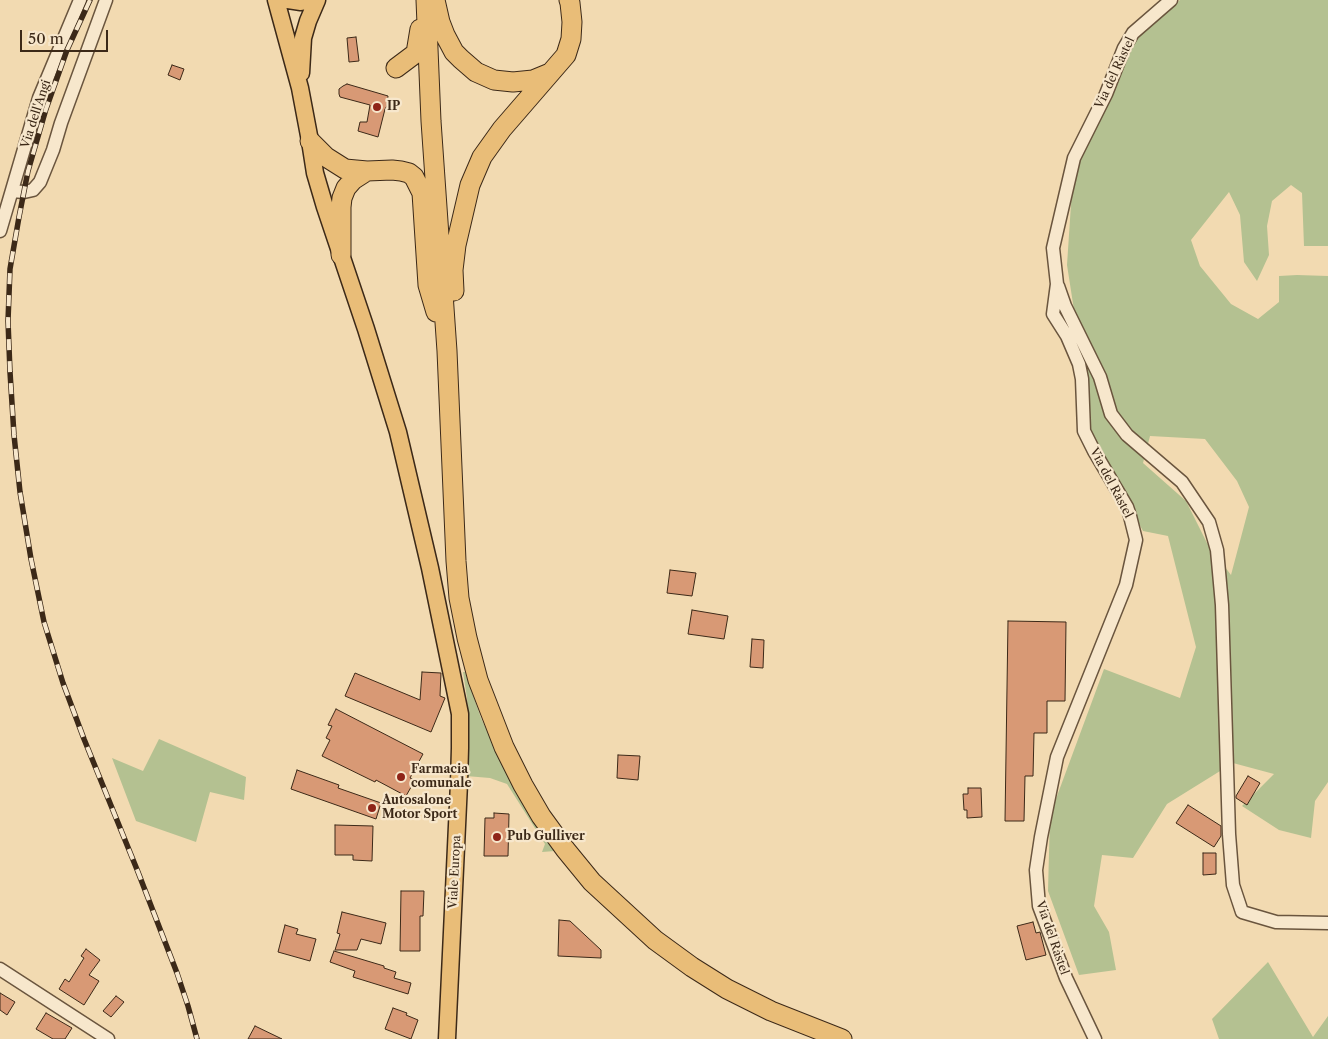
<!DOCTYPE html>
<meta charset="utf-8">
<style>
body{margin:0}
#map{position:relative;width:1328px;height:1039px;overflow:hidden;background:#f2dab1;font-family:"Libre Caslon Text",serif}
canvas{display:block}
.scale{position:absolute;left:20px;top:30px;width:88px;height:22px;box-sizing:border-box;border:2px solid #3c2918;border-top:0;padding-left:6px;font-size:15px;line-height:18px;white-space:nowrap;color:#3c2918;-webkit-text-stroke:4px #f7e7cc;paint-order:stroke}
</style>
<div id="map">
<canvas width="1328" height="1039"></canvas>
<div class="scale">50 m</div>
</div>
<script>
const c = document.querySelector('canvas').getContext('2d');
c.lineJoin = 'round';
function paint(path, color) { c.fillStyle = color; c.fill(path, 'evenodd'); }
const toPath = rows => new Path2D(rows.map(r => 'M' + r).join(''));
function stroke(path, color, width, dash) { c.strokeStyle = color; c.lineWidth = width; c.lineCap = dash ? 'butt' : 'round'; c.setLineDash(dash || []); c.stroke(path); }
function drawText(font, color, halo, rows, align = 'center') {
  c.font = font + ' "Libre Caslon Text",serif'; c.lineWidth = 4.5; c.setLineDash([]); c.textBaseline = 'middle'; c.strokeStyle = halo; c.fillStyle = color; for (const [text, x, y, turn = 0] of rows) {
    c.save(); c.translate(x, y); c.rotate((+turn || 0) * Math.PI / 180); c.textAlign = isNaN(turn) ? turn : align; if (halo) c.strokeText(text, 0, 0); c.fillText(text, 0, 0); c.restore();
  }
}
const green = toPath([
 [1180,0,1328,0,1328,246,1304,246,1302,193,1291,185,1272,201,1267,226,1269,255,1257,281,1244,262,1240,215,1229,192,1191,240,1200,266,1231,304,1258,319,1279,302,1279,276,1297,275,1328,276,1328,782,1315,801,1311,838,1279,830,1242,806,1274,774,1233,763,1167,804,1133,858,1102,855,1094,906,1109,932,1116,970,1079,975,1048,891,1050,815,1104,669,1180,698,1196,647,1168,536,1143,531,1085,424,1084,374,1067,265,1073,174,1134,37],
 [1150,436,1205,439,1237,481,1249,507,1231,575,1207,543,1186,501,1143,463],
 [463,672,465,672,481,718,507,774,541,832,555,851,542,852,545,844,507,784,490,778,466,776,468,724,467,698],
 [159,739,246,777,244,800,210,792,196,842,136,821,112,758,143,771],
 [1268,962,1313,1037,1328,1016,1328,1039,1219,1039,1212,1019]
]);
const building = toPath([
 [356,37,359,61,349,62,347,38,356,37],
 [172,65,184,69,180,80,168,75,172,65],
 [347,84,388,96,387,106,385,109,378,137,358,131,360,122,367,122,370,105,340,97,339,94,339,89,343,86,347,84],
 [670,570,696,573,692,596,667,593,670,570],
 [692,610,728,616,724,639,688,634,692,610],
 [1008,621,1066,622,1065,701,1047,701,1047,733,1034,733,1033,776,1025,776,1024,821,1005,821,1008,621],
 [752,639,764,640,763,668,750,667,752,639],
 [422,672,441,673,440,696,445,698,431,732,345,696,355,673,420,700,422,672],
 [336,709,423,754,410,778,415,780,406,796,376,780,375,782,322,756,330,740,326,738,332,726,328,725,336,709],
 [618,755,640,756,638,780,617,778,618,755],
 [297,770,339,785,338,788,381,803,376,819,291,789,297,770],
 [1248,776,1260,783,1247,805,1236,798,1236,796,1248,776],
 [968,788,981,788,982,817,967,818,967,810,964,810,963,794,968,794,968,788],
 [1188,805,1221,826,1221,836,1214,847,1176,823,1188,805],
 [494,813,509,814,508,856,484,856,485,818,494,818,494,813],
 [335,825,373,826,372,861,353,860,353,855,335,855,335,825],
 [1203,853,1216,853,1216,874,1203,875,1203,853],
 [401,891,424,891,423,916,420,916,420,951,400,951,401,891],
 [342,912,386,923,381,944,361,939,357,950,335,950,340,934,337,933,342,912],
 [559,920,570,921,601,950,601,958,558,956,559,920],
 [1033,922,1036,933,1040,932,1046,955,1026,960,1017,926,1033,922],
 [285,925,298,929,296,934,316,939,310,961,278,952,285,925],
 [86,949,100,960,89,975,99,981,84,1005,59,989,65,979,69,982,84,958,81,956,86,949],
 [334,951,384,966,384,968,396,972,394,978,411,983,408,994,353,977,355,971,330,962,334,951],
 [0,993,15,1002,7,1015,0,1010,0,993],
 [116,996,124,1002,111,1017,103,1011,116,996],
 [393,1008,407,1013,406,1015,418,1020,411,1039,385,1029,393,1008],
 [46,1013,72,1028,65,1039,53,1039,36,1029,46,1013],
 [255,1026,282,1039,248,1039,255,1026]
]);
const minor = toPath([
 [12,191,24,192,33,190,40,182,53,150,61,123,106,0],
 [0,231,39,98,80,0],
 [1058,286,1065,306,1100,377,1111,414,1127,435,1182,482,1209,522,1217,550,1222,605,1229,834,1233,885,1242,912,1276,922,1328,923],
 [0,969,108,1039],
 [1095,1039,1066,978,1039,906,1036,870,1041,837,1057,757,1126,585,1136,540,1130,516,1127,507,1094,451,1084,431,1082,379,1079,364,1067,336,1053,314,1057,284,1053,248,1074,158,1106,94,1124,48,1133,33,1171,0]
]);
const major = toPath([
 [276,0,300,88,310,141,315,173,325,207,366,329,398,432,430,568,460,714,460,748,459,783,447,1039],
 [288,0,301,2,311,0],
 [301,73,303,38,308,21,317,0]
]);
const highway = toPath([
 [426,0,431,121,447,351,456,561,459,598,467,638,478,680,504,747,523,785,541,816,565,849,592,882,655,940,692,967,727,989,771,1011,842,1039],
 [435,0,440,22,445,35,454,52,461,59,476,72,494,80,513,82,533,80,550,73],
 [396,68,416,53,420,29],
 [310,141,326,157,345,169,367,171,392,170,401,171,409,173,414,177,422,193,428,285,436,312],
 [341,255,341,207,342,198,346,188,353,180,367,171],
 [454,291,453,270,456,245,470,185,482,157,502,129,566,55,571,39,572,22,570,3,569,0]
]);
const rail = toPath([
 [90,0,67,50,46,109,28,171,19,217,10,269,8,321,10,372,14,435,20,492,31,559,44,622,63,683,84,739,138,872,177,973,188,1006,197,1039]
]);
const markers = [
 [377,107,5,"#8f2418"],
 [401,777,5,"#8f2418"],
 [372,808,5,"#8f2418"],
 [497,837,5,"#8f2418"]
];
const streetNames = [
 ["Via del Ràstel",1115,73,-65],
 ["Via dell'Angi",36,114,-72],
 ["Via del Ràstel",1111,483,62],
 ["Viale Europa",455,872,-87],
 ["Via del Ràstel",1052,938,71]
];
const poiNames = [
 ["IP",387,107],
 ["Farmacia",411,770],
 ["comunale",411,784],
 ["Autosalone",382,801],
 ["Motor Sport",382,815],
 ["Pub Gulliver",507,837]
];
paint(green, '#b4c191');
paint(building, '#d89975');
stroke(building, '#3c2918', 1);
stroke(minor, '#6a553e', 15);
stroke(major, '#3c2918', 19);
stroke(highway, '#3c2918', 21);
stroke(minor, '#f7e7cc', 12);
stroke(major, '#e9bd78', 16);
stroke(highway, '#e9bd78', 19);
stroke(rail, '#3c2918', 5.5);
stroke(rail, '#f7e7cc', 4, [11]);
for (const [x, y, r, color] of markers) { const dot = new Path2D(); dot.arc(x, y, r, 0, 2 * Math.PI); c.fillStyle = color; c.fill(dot); stroke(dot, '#f7e7cc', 2); }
drawText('12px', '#3c2918', '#f7e7cc', streetNames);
drawText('bold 12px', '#3c2918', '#f7e7cc', poiNames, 'left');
</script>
